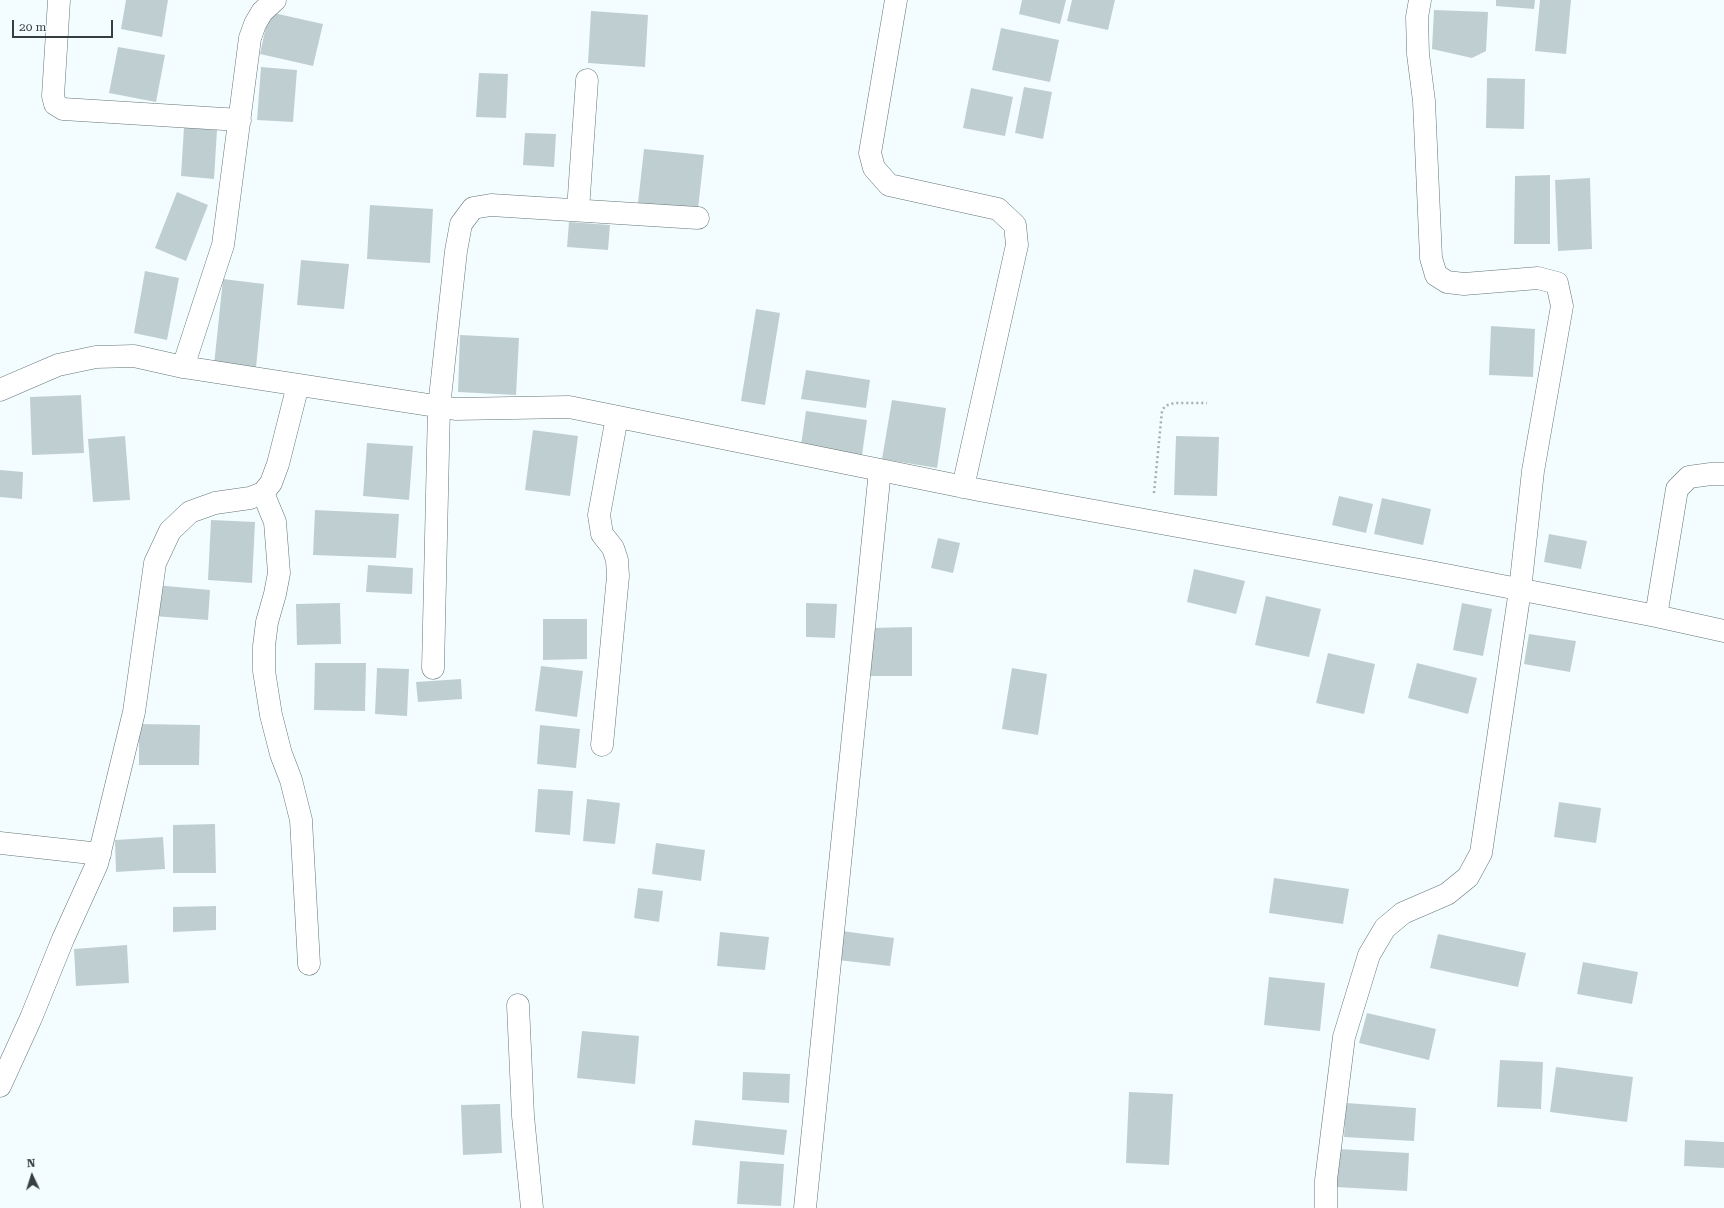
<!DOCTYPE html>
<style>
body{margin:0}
#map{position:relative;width:1724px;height:1208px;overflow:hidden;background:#f3fdff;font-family:"Roboto Serif",serif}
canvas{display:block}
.north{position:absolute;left:12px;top:1156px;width:40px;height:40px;-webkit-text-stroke:3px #f3fdff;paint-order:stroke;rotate:356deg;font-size:11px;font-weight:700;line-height:16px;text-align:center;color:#373e3f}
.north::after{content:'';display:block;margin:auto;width:14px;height:18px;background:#373e3f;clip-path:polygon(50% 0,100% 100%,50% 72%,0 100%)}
.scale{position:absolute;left:12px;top:20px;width:101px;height:18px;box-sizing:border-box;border:2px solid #373e3f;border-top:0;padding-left:5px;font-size:12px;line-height:14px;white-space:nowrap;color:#373e3f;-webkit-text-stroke:3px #f3fdff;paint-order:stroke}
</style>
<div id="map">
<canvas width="1724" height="1208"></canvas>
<div class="north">N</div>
<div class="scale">20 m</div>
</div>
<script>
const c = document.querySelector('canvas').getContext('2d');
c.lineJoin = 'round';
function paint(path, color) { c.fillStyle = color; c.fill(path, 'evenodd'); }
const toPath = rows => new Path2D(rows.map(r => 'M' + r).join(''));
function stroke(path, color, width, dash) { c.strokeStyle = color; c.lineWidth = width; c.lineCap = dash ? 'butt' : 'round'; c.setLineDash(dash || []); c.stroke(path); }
const building = toPath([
 [126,0,168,0,162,37,121,29],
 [1022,0,1066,0,1060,24,1019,14],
 [1072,0,1115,0,1108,30,1067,21],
 [1496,0,1535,0,1534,9,1496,6],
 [1540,0,1571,0,1566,54,1535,51],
 [1434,10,1488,12,1486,51,1472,58,1432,49],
 [591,11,648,15,645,67,588,63],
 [269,12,323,24,313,66,260,54],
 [1001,28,1059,40,1050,82,992,70],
 [118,47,165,55,156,102,109,93],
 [261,67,297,70,293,122,257,120],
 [479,73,508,74,506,118,476,117],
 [1487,78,1525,79,1524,129,1486,128],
 [1024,87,1052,92,1043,139,1015,133],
 [971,88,1013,97,1005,136,963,128],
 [184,127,217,130,214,179,181,176],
 [525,133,556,134,554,167,523,165],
 [644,149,704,155,698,209,638,203],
 [1550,175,1550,244,1514,244,1515,176],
 [1590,178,1592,249,1558,251,1555,180],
 [177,192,208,205,186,261,155,248],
 [370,205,433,209,430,263,367,259],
 [569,222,610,225,608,250,567,247],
 [301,260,349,264,344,309,297,305],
 [145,271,179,278,167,340,134,333],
 [223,279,264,284,256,368,214,365],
 [756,309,780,313,765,405,741,401],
 [1491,326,1535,329,1533,377,1489,375],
 [460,335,519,338,516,395,458,392],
 [806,370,870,380,866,408,801,399],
 [81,395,84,453,32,455,30,397],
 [892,400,946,408,937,468,882,459],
 [806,411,867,420,862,455,801,445],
 [533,430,578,436,570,496,525,490],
 [125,436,130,500,93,502,88,439],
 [1176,436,1219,437,1217,496,1174,495],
 [367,443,413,446,409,500,363,496],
 [0,470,23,472,22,499,0,497],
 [1339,496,1373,504,1366,533,1332,525],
 [1382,498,1431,509,1423,545,1374,534],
 [315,510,399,514,396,558,313,555],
 [211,520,255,522,252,583,208,580],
 [1549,534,1587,541,1581,569,1544,562],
 [938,538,960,543,953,573,931,568],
 [368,565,413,568,412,594,366,592],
 [1194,569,1245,581,1236,614,1187,602],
 [155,585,210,590,208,620,153,616],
 [1266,596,1321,609,1309,657,1255,645],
 [340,603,341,644,297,645,296,604],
 [806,603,837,604,835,638,806,637],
 [1462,603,1492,609,1483,656,1453,650],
 [543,619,587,619,587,659,543,660],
 [912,627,912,676,871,676,871,628],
 [1529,634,1576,641,1570,672,1524,664],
 [1328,653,1375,664,1364,714,1316,703],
 [315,663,366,663,365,711,314,710],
 [1417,663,1477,678,1468,714,1408,698],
 [541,666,583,671,577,717,535,711],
 [377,668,409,669,407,716,375,714],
 [1012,668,1047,674,1038,735,1002,729],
 [461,679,462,699,418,702,416,682],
 [139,724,200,725,199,765,139,765],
 [540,725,580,729,576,768,537,764],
 [538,789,573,791,570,835,535,832],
 [587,799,620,803,615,844,583,841],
 [1559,802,1601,808,1596,843,1554,837],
 [215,824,216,873,173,873,173,825],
 [163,837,165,869,116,872,115,840],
 [656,843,705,850,701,881,652,874],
 [1274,878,1349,889,1343,924,1269,913],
 [638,888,663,891,659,922,634,918],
 [216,906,216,930,173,932,173,907],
 [842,931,894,938,890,966,838,960],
 [720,932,769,937,765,970,717,966],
 [1438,934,1526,953,1518,987,1430,968],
 [127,945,129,983,76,986,74,949],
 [1583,962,1638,972,1632,1004,1577,994],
 [1269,977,1325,983,1320,1031,1264,1025],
 [1367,1013,1436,1029,1429,1060,1359,1043],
 [582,1031,639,1036,635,1084,577,1078],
 [1500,1060,1543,1062,1541,1109,1497,1107],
 [1556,1067,1633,1077,1627,1122,1550,1112],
 [743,1072,790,1074,789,1103,742,1100],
 [1129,1092,1173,1094,1169,1165,1126,1163],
 [1346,1103,1416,1108,1414,1141,1344,1137],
 [500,1104,502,1153,463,1155,461,1105],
 [695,1120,787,1130,784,1155,692,1145],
 [1685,1140,1724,1142,1724,1168,1684,1166],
 [1339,1149,1409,1153,1407,1191,1336,1187],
 [740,1161,784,1164,781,1206,737,1204]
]);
const path = toPath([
 [1154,493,1162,411,1165,406,1174,403,1207,403]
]);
const minor = toPath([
 [59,0,53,96,55,104,63,109,240,120],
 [896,0,870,153,874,168,889,185,998,209,1015,225,1017,245,963,487],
 [578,210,587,80],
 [183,367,223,245,250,38,255,24,262,12,275,0],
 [0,390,58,365,96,357,134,356,183,367,455,409,569,407,979,490,1436,573,1656,616,1724,631],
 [263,493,275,522,279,573,275,594,267,622,264,646,264,671,271,715,281,754,291,780,301,820,309,964],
 [1656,616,1677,489,1689,477,1711,474,1724,474],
 [433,668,439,407,456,251,461,224,473,208,491,205,698,218],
 [602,745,618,576,617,560,613,548,602,534,599,515,617,417],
 [0,843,100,854],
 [518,1005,523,1116,532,1208],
 [0,1086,31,1018,63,939,97,864,134,712,155,563,170,531,190,512,215,503,250,498,263,493,271,483,278,464,298,385],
 [805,1208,880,470],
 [1326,1208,1326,1180,1344,1037,1369,955,1385,928,1403,913,1447,894,1468,877,1481,853,1520,590,1533,471,1562,306,1557,283,1538,278,1464,284,1447,282,1436,275,1431,258,1424,101,1418,54,1417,17,1420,0]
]);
paint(building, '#bfcfd1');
stroke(minor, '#657476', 23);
stroke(path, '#a5aeaf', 2.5, [2, 3]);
stroke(minor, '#fff', 22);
</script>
